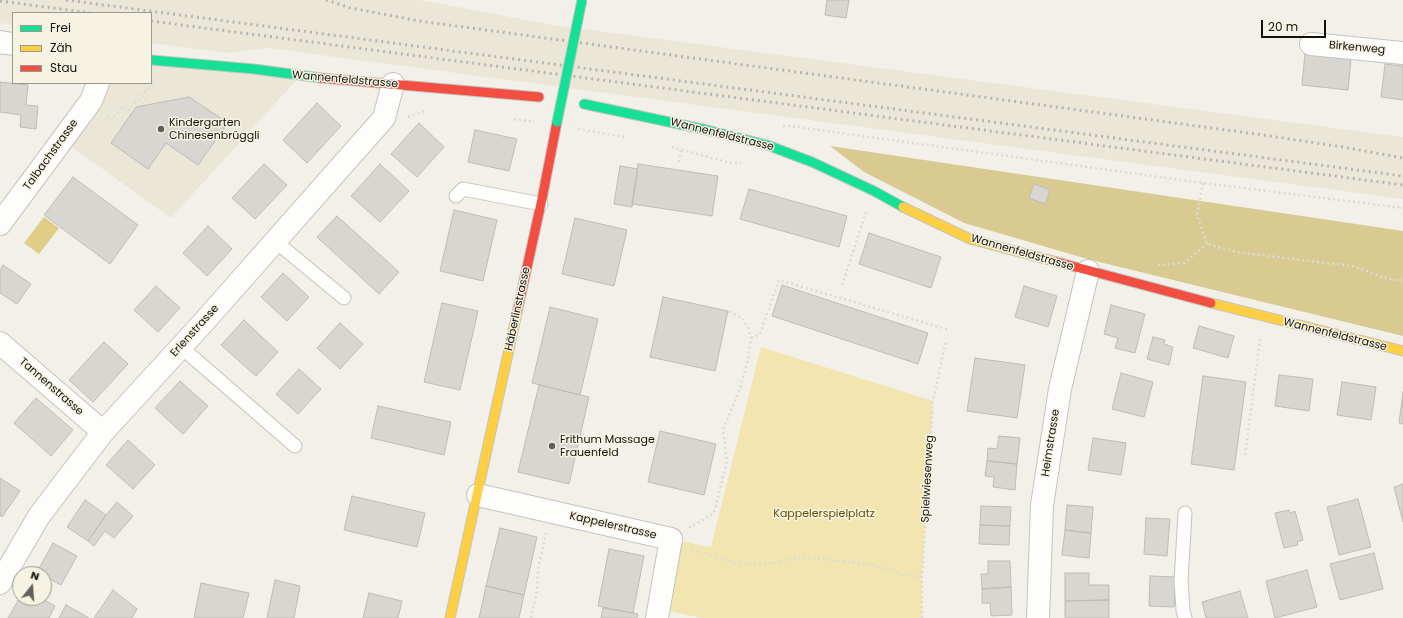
<!DOCTYPE html>
<meta charset="utf-8">
<style>
body{margin:0}
#map{position:relative;width:1403px;height:618px;overflow:hidden;background:#f2f0e8;font-family:Poppins,sans-serif}
canvas{display:block}
.legend{position:absolute;left:12px;top:12px;width:140px;height:72px;box-sizing:border-box;background:#f7f3e3;border:1px solid #9b998d;margin:0;padding:5px 7px;list-style:none;font-size:12px;color:#12110c}
.legend li{display:flex;align-items:center;gap:8px;height:20px}
.legend b{width:20px;border:1px solid #9b998d}
.north{position:absolute;left:12px;top:566px;width:40px;height:40px;box-sizing:border-box;background:#f7f3e3;border:1px solid #9b998d;border-radius:50%;rotate:17deg;font-size:11px;font-weight:700;line-height:16px;text-align:center;color:#12110c}
.north::after{content:'';display:block;margin:auto;width:14px;height:18px;background:#605f59;clip-path:polygon(50% 0,100% 100%,50% 72%,0 100%)}
.scale{position:absolute;left:1261px;top:20px;width:65px;height:18px;box-sizing:border-box;border:2px solid #12110c;border-top:0;padding-left:5px;font-size:12px;line-height:14px;white-space:nowrap;color:#12110c;-webkit-text-stroke:3px #f7f3e3;paint-order:stroke}
</style>
<div id="map">
<canvas width="1403" height="618"></canvas>
<ul class="legend">
<li><b style="height:5px;background:#16e098"></b>Frei</li>
<li><b style="height:5px;background:#ffcf43"></b>Zäh</li>
<li><b style="height:5px;background:#f24e42"></b>Stau</li>
</ul>
<div class="north">N</div>
<div class="scale">20 m</div>
</div>
<script>
const c = document.querySelector('canvas').getContext('2d');
c.lineJoin = 'round';
function paint(path, color) { c.fillStyle = color; c.fill(path, 'evenodd'); }
const toPath = rows => new Path2D(rows.map(r => 'M' + r).join(''));
function stroke(path, color, width, dash) { c.strokeStyle = color; c.lineWidth = width; c.lineCap = dash ? 'butt' : 'round'; c.setLineDash(dash || []); c.stroke(path); }
function drawText(font, color, halo, rows, align = 'center') {
  c.font = font + ' Poppins,sans-serif'; c.lineWidth = 3; c.setLineDash([]); c.textBaseline = 'middle'; c.strokeStyle = halo; c.fillStyle = color; for (const [text, x, y, turn = 0] of rows) {
    c.save(); c.translate(x, y); c.rotate((+turn || 0) * Math.PI / 180); c.textAlign = isNaN(turn) ? turn : align; if (halo) c.strokeText(text, 0, 0); c.fillText(text, 0, 0); c.restore();
  }
}
const built = toPath([
 [0,0,420,0,553,25,1403,137,1403,199,268,48,227,53,151,43,151,13,13,13,13,25,0,23],
 [151,60,300,76,171,218,62,140,98,83,151,83]
]);
const green = toPath([
 [761,347,933,401,922,577,922,618,702,618,659,609,671,539,711,547]
]);
const forest = toPath([
 [830,146,1403,231,1403,336,1091,260,964,223,864,172]
]);
const water = toPath([
 [44,217,59,228,39,254,24,243]
]);
const building = toPath([
 [827,0,849,0,846,18,825,15,827,0],
 [1305,53,1351,59,1348,90,1302,85,1305,53],
 [1385,64,1403,66,1403,100,1381,97,1385,64],
 [0,82,28,85,26,105,38,106,36,129,20,127,21,115,0,112,0,82],
 [189,97,228,123,198,165,166,143,148,169,111,143,136,107,189,97],
 [317,103,341,126,307,163,283,140,317,103],
 [419,123,444,147,417,177,391,154,419,123],
 [475,130,517,139,509,171,468,162,475,130],
 [264,164,287,185,255,219,232,198,264,164],
 [380,164,409,191,380,222,351,196,380,164],
 [638,164,718,176,712,216,632,204,638,164],
 [620,166,638,169,632,207,614,204,620,166],
 [73,177,138,225,110,264,44,215,73,177],
 [1034,184,1050,190,1045,204,1029,198,1034,184],
 [749,189,847,216,839,247,740,219,749,189],
 [454,210,497,220,483,281,440,271,454,210],
 [337,216,399,272,379,294,317,237,337,216],
 [575,218,627,230,614,286,562,274,575,218],
 [208,226,232,249,207,276,183,253,208,226],
 [869,233,941,257,931,288,859,264,869,233],
 [3,265,31,284,17,304,0,293,0,270,3,265],
 [283,273,309,297,287,321,261,297,283,273],
 [782,285,928,333,918,364,772,316,782,285],
 [156,286,180,308,158,332,134,310,156,286],
 [1024,286,1057,296,1048,327,1015,317,1024,286],
 [663,297,728,311,715,371,650,357,663,297],
 [442,303,478,311,460,390,424,382,442,303],
 [1111,305,1145,314,1135,353,1115,348,1118,338,1104,334,1111,305],
 [550,307,598,319,580,395,532,383,550,307],
 [244,320,278,352,256,376,221,345,244,320],
 [340,323,363,344,340,369,317,348,340,323],
 [1199,326,1234,336,1228,358,1193,348,1199,326],
 [1153,337,1165,340,1164,344,1173,347,1169,365,1147,359,1153,337],
 [104,342,128,364,93,402,69,380,104,342],
 [975,358,1025,365,1017,418,967,411,975,358],
 [299,369,321,389,298,414,276,394,299,369],
 [1121,373,1153,382,1144,417,1112,409,1121,373],
 [1279,375,1313,379,1309,411,1275,406,1279,375],
 [1203,376,1246,382,1234,470,1191,464,1203,376],
 [180,381,208,406,183,434,155,408,180,381],
 [1342,382,1376,387,1371,420,1337,415,1342,382],
 [539,385,589,397,569,484,518,472,539,385],
 [1403,392,1403,424,1399,423,1403,392],
 [36,398,73,430,51,456,14,423,36,398],
 [378,406,451,422,444,455,371,438,378,406],
 [660,431,716,444,704,495,648,482,660,431],
 [999,436,1020,438,1017,464,987,461,988,448,997,449,999,436],
 [1093,438,1126,443,1121,475,1088,470,1093,438],
 [128,440,155,465,133,489,106,465,128,440],
 [987,461,1017,464,1015,490,993,487,994,477,985,476,987,461],
 [0,478,20,491,2,517,0,515,0,478],
 [1403,484,1403,522,1394,487,1403,484],
 [352,496,425,513,417,547,344,530,352,496],
 [1358,499,1371,547,1339,555,1327,507,1358,499],
 [85,500,106,515,88,541,67,527,85,500],
 [117,502,133,516,114,538,105,531,94,546,88,541,106,515,117,502],
 [1067,505,1093,507,1091,533,1065,530,1067,505],
 [981,506,1011,507,1010,526,980,525,981,506],
 [1289,510,1290,513,1295,511,1303,540,1297,542,1298,545,1284,548,1275,513,1289,510],
 [1146,518,1170,519,1167,556,1144,554,1146,518],
 [980,525,1010,526,1009,545,979,544,980,525],
 [500,528,537,537,524,595,486,586,500,528],
 [1065,530,1091,533,1089,558,1062,555,1065,530],
 [53,543,77,556,61,585,44,576,44,574,37,572,53,543],
 [609,549,644,556,633,613,598,606,609,549],
 [1374,553,1383,589,1340,600,1330,564,1374,553],
 [988,561,1010,561,1011,587,982,589,981,574,988,574,988,561],
 [1307,570,1317,607,1275,618,1266,581,1307,570],
 [1065,573,1089,573,1089,585,1109,585,1109,600,1065,601,1065,573],
 [1150,576,1176,577,1174,607,1149,606,1150,576],
 [275,580,300,586,294,618,267,618,275,580],
 [201,583,249,593,243,618,194,618,201,583],
 [486,586,524,595,519,618,479,618,486,586],
 [1011,587,1012,615,991,616,990,603,982,603,982,589,1011,587],
 [113,590,137,609,132,618,94,618,113,590],
 [1240,591,1248,618,1206,618,1202,602,1240,591],
 [369,593,402,601,398,618,363,618,369,593],
 [20,597,20,598,41,598,55,606,49,618,8,618,20,597],
 [1109,600,1109,618,1065,618,1065,601,1109,600],
 [66,605,89,618,59,618,66,605],
 [603,608,638,614,637,618,601,618,603,608]
]);
const path = toPath([
 [107,116,112,120,122,106,129,110,155,82],
 [408,117,425,111],
 [514,119,534,122],
 [783,126,790,126,1203,183,1403,208],
 [578,129,624,137],
 [672,147,730,163,741,163],
 [679,162,681,149],
 [1203,183,1197,215,1207,244,1237,252,1352,266,1392,280,1403,280],
 [1158,265,1184,263,1207,244],
 [842,285,866,212],
 [751,338,760,334,779,280,949,330],
 [1245,455,1260,339],
 [689,528,714,513,727,461,723,430,740,388,748,360,751,338,748,327,742,318,728,311],
 [691,549,735,563,767,564,801,557,875,565,905,575,922,577],
 [531,618,537,591,538,569,546,533],
 [922,618,922,577,933,401,946,341]
]);
const lane = toPath([
 [456,196,463,189,541,204],
 [275,241,344,298],
 [181,347,295,446],
 [1185,513,1181,581,1183,610,1185,618]
]);
const street = toPath([
 [0,42,13,44],
 [1311,44,1403,53],
 [0,224,91,101,98,83],
 [0,343,103,432],
 [478,495,671,539,657,618],
 [0,583,39,516,103,432,202,324,384,118,393,84],
 [1038,618,1042,505,1060,389,1088,271]
]);
const fast = toPath([
 [151,60,254,69,321,78],
 [584,104,707,130,767,145,812,162,874,191,903,207]
]);
const slow = toPath([
 [903,207,970,239,1057,262],
 [1211,303,1403,351],
 [450,618,517,313]
]);
const jam = toPath([
 [321,78,539,97],
 [1057,262,1211,303],
 [517,313,542,199,557,122]
]);
const rail = toPath([
 [66,0,1403,176],
 [326,0,351,8,419,21,1256,134,1343,147,1403,158],
 [0,1,91,13],
 [151,21,1403,185]
]);
const fastBridge = toPath([
 [557,122,582,0]
]);
const markers = [
 [161,129,4,"#605f59"],
 [552,446,4,"#605f59"]
];
const streetNames = [
 ["Birkenweg",1357,48,5],
 ["Wannenfeldstrasse",345,80,5],
 ["Wannenfeldstrasse",722,135,14],
 ["Talbachstrasse",51,155,-54],
 ["Wannenfeldstrasse",1022,253,16],
 ["Häberlinstrasse",518,309,-78],
 ["Erlenstrasse",195,331,-48],
 ["Wannenfeldstrasse",1335,335,14],
 ["Tannenstrasse",51,387,41],
 ["Heimstrasse",1051,443,-81],
 ["Spielwiesenweg",928,479,-87],
 ["Kappelerstrasse",613,526,13]
];
const poiNames = [
 ["Kindergarten",169,123],
 ["Chinesenbrüggli",169,136],
 ["Frithum Massage",560,440],
 ["Frauenfeld",560,453]
];
const parkNames = [
 ["Kappelerspielplatz",824,514]
];
paint(built, '#ebe7d7');
paint(green, '#f3e5b0');
paint(forest, '#d9ca91');
paint(water, '#e0ce87');
paint(building, '#d8d6d0');
stroke(building, '#bebcb6', 1);
stroke(lane, '#c4c3bd', 15);
stroke(street, '#c4c3bd', 24);
stroke(fast, '#c4c3bd', 11);
stroke(slow, '#c4c3bd', 11);
stroke(jam, '#c4c3bd', 11);
stroke(path, '#dbdbd8', 2.5, [2, 3]);
stroke(lane, '#fdfdfc', 13);
stroke(street, '#fdfdfc', 22);
stroke(fast, '#16e098', 9);
stroke(slow, '#ffcf43', 9);
stroke(jam, '#f24e42', 9);
stroke(rail, '#b5b4b2', 3, [2, 4]);
stroke(fastBridge, '#c4c3bd', 11, []);
stroke(fastBridge, '#16e098', 9);
for (const [x, y, r, color] of markers) { const dot = new Path2D(); dot.arc(x, y, r, 0, 2 * Math.PI); c.fillStyle = color; c.fill(dot); stroke(dot, '#f7f3e3', 1.5); }
drawText('11px', '#12110c', '#f7f3e3', streetNames);
drawText('11px', '#12110c', '#f7f3e3', poiNames, 'left');
drawText('11px', '#625000', '#f7f3e3', parkNames);
</script>
